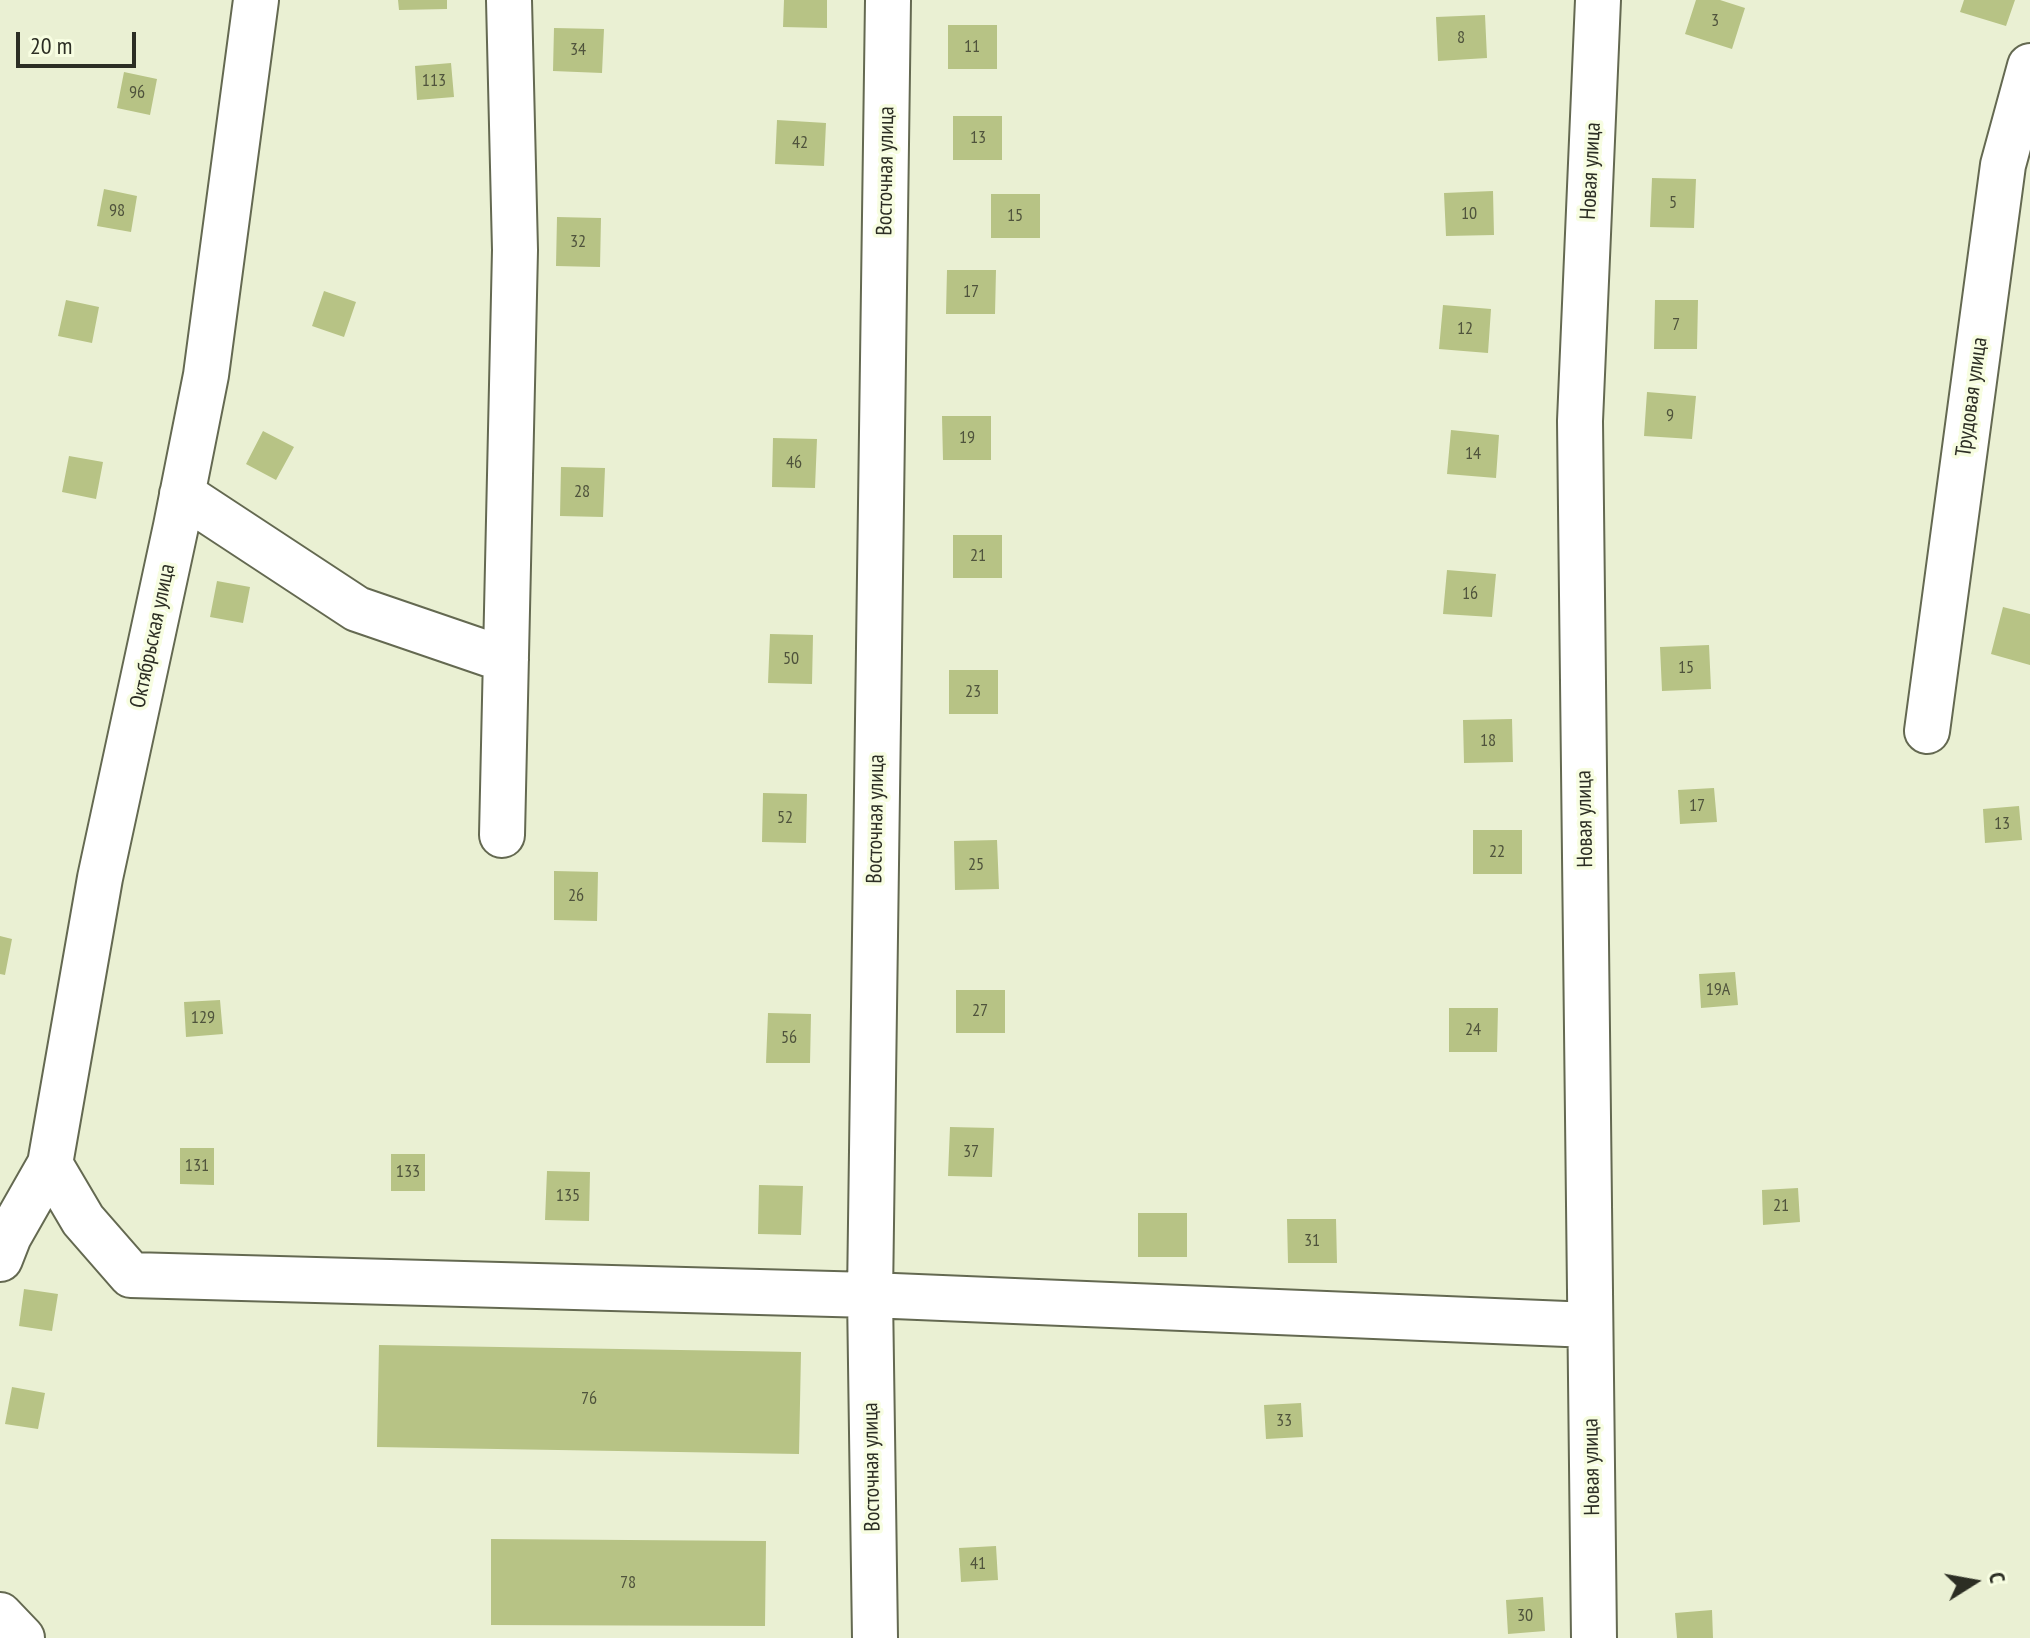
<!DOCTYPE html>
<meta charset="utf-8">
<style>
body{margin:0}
#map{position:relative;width:2030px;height:1638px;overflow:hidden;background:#eaf0d3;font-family:"PT Sans Narrow",sans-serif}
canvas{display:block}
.north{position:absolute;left:1934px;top:1542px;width:80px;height:80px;-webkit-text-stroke:6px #f7fde1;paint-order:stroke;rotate:79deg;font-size:22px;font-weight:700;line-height:32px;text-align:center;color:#2c2e24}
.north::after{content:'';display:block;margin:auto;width:28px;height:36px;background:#2c2e24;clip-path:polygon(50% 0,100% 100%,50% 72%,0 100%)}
.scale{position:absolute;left:16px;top:32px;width:120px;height:36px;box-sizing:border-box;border:4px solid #2c2e24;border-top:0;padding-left:10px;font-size:24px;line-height:28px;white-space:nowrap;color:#2c2e24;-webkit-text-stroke:6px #f7fde1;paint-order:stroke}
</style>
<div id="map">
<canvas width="2030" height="1638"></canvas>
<div class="north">С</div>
<div class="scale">20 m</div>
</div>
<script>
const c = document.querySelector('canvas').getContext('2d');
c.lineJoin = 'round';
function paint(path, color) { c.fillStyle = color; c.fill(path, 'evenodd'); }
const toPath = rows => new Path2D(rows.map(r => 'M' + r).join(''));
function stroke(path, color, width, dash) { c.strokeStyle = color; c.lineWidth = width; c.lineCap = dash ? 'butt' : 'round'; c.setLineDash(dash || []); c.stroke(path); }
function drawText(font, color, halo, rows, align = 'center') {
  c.font = font + ' "PT Sans Narrow",sans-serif'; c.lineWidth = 7; c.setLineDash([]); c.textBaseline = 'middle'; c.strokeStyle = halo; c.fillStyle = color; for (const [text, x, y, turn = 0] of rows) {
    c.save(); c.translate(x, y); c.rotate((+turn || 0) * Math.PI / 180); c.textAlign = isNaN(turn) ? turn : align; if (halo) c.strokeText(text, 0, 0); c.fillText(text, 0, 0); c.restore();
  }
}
const building = toPath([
 [398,0,447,0,447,9,399,10],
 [784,0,827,0,827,28,783,27],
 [1696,0,1720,0,1745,8,1732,49,1685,34],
 [1964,0,2015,0,2006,26,1960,12],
 [1485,15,1487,58,1438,61,1436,17],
 [948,25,997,25,997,69,948,69],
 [554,28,604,29,602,73,553,71],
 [451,63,454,97,417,100,415,66],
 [124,72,157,79,150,115,117,108],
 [953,116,1002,116,1002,160,953,160],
 [777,120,826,123,824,166,775,164],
 [1652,178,1696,179,1694,228,1650,227],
 [104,189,137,196,131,232,97,226],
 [1493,191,1494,235,1446,236,1444,193],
 [991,194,1040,194,1040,238,991,238],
 [557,217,601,218,600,267,556,266],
 [947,270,996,270,995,314,946,314],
 [324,291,356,302,344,337,312,326],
 [66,300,99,307,92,343,58,336],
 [1655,300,1698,300,1697,349,1654,349],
 [1443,305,1491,309,1488,353,1439,349],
 [1647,392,1696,396,1692,439,1644,436],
 [942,416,991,416,991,460,943,460],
 [1451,430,1499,435,1496,478,1447,474],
 [263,431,294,447,276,480,246,464],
 [773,438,817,439,815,488,772,487],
 [69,456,103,462,96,499,62,492],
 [561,467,605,468,603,517,560,516],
 [953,535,1002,535,1002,578,953,578],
 [1447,570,1496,574,1492,617,1443,614],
 [217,581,250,587,243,623,210,617],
 [2003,607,2030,614,2030,665,1991,654],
 [770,634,813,635,812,684,768,683],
 [1709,645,1711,689,1662,691,1660,647],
 [949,670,998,670,998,714,949,714],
 [1512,719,1513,762,1464,763,1463,720],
 [1714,788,1717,822,1680,824,1678,790],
 [763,793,807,794,806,843,762,842],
 [2019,806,2022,840,1985,843,1983,809],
 [1473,830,1522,830,1522,874,1473,874],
 [997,840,999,889,955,890,954,841],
 [554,871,598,872,597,921,554,920],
 [0,936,12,939,5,975,0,974],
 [1735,972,1738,1005,1701,1008,1699,974],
 [956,990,1005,990,1005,1033,956,1033],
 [220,1000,223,1034,186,1037,184,1002],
 [1449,1008,1498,1008,1497,1052,1449,1052],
 [768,1013,811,1014,810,1063,766,1063],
 [950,1127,994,1128,992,1177,948,1176],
 [180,1148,214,1148,214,1185,180,1184],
 [391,1154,425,1154,425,1191,391,1191],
 [547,1171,590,1172,589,1221,545,1220],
 [759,1185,803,1186,801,1235,758,1234],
 [1798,1188,1800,1222,1763,1225,1762,1190],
 [1138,1213,1187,1213,1187,1257,1138,1257],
 [1287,1219,1336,1219,1337,1263,1288,1263],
 [24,1289,58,1294,52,1331,19,1326],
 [379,1345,801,1352,799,1454,377,1447],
 [12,1387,45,1393,38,1429,5,1424],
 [1301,1403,1303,1437,1266,1439,1264,1405],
 [491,1539,766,1541,765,1626,491,1625],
 [996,1546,998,1580,961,1582,959,1548],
 [1543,1597,1545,1631,1508,1634,1506,1600],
 [1712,1610,1713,1638,1677,1638,1675,1613]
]);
const minor = toPath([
 [182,494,357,609,506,660],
 [1927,731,2003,165,2030,66],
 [502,835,515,250,509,0],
 [50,1164,83,1220,131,1275,870,1295,1590,1325],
 [0,1259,9,1236,50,1164,100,878,176,526,206,375,256,0],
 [0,1615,22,1638],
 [875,1638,870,1295,888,0],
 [1594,1638,1580,421,1598,0]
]);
const numberNames = [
 ["3",1715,21],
 ["8",1461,38],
 ["11",972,47],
 ["34",578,50],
 ["113",434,81],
 ["96",137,93],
 ["13",978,138],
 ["42",800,143],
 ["5",1673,203],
 ["98",117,211],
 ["10",1469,214],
 ["15",1015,216],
 ["32",578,242],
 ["17",971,292],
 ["7",1676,325],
 ["12",1465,329],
 ["9",1670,416],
 ["19",967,438],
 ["14",1473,454],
 ["46",794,463],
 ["28",582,492],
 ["21",978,556],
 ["16",1470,594],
 ["50",791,659],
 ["15",1686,668],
 ["23",973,692],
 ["18",1488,741],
 ["17",1697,806],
 ["52",785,818],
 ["13",2002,824],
 ["22",1497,852],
 ["25",976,865],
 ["26",576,896],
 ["19А",1718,990],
 ["27",980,1011],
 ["129",203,1018],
 ["24",1473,1030],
 ["56",789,1038],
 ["37",971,1152],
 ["131",197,1166],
 ["133",408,1172],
 ["135",568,1196],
 ["21",1781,1206],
 ["31",1312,1241],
 ["76",589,1399],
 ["33",1284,1421],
 ["41",978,1564],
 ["78",628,1583],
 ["30",1525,1616]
];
const streetNames = [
 ["Восточная улица",886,171,-89],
 ["Новая улица",1591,171,-87],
 ["Трудовая улица",1972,397,-82],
 ["Октябрьская улица",153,636,-78],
 ["Восточная улица",876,819,-89],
 ["Новая улица",1585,819,-91],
 ["Восточная улица",872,1467,-91],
 ["Новая улица",1592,1467,-91]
];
paint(building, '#b7c385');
stroke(minor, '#646951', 48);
stroke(minor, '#fff', 44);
drawText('18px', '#4f533c', null, numberNames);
drawText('22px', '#2c2e24', '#f7fde1', streetNames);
</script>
